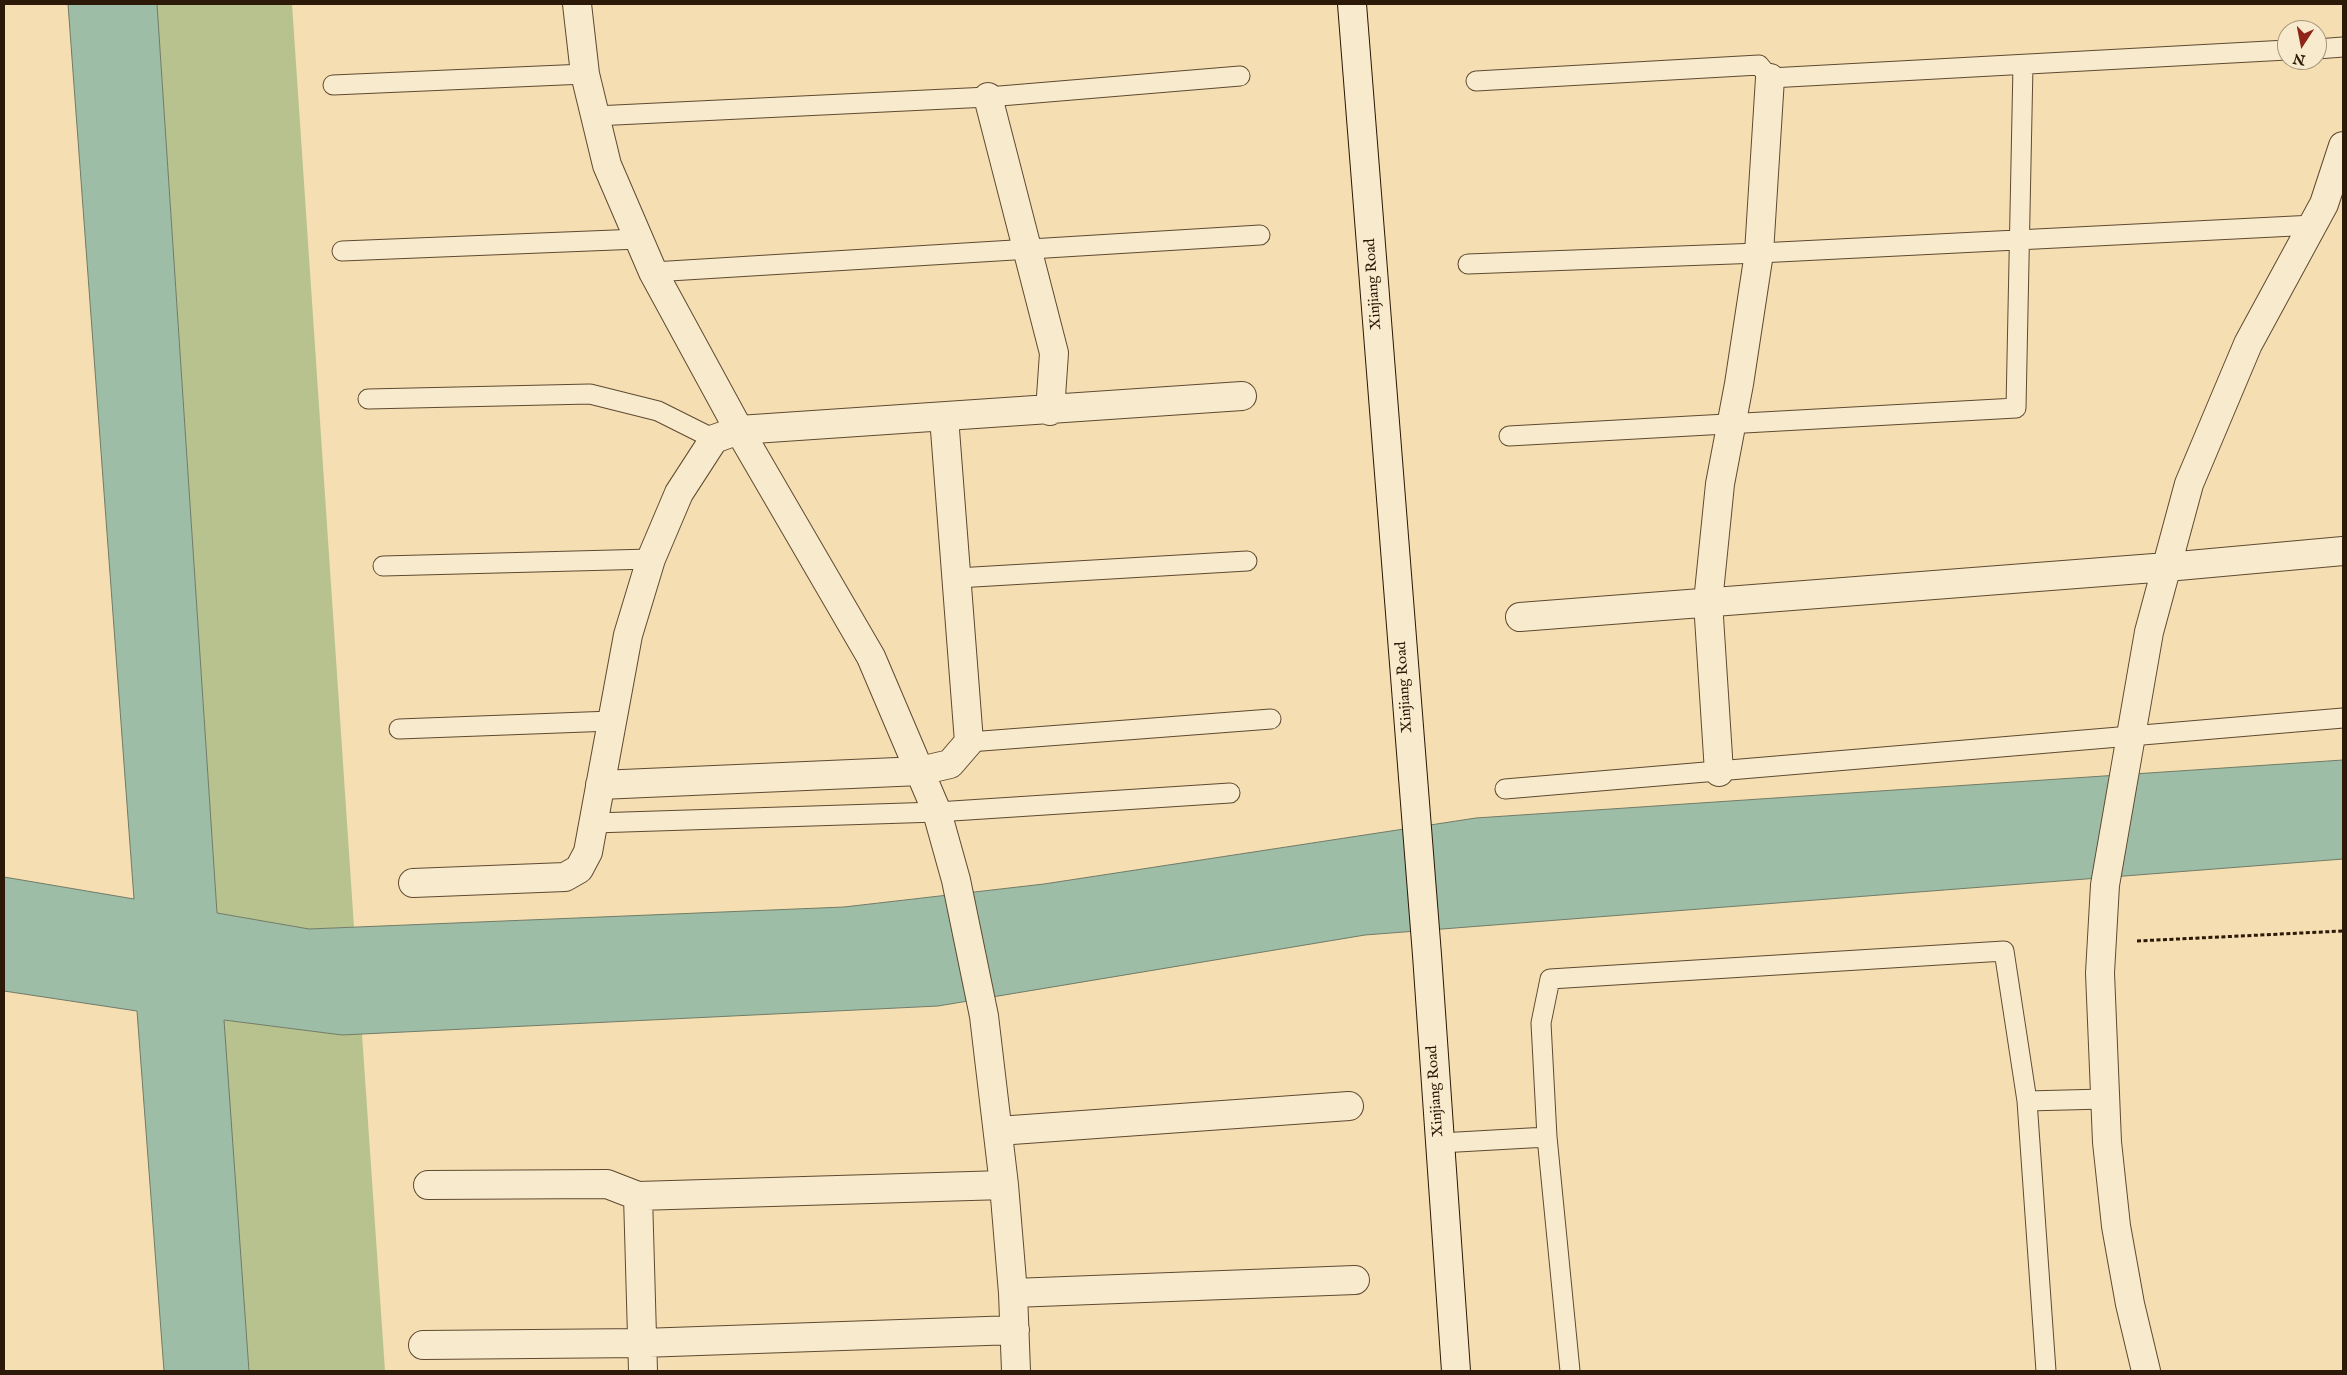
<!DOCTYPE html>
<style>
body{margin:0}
#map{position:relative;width:2347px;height:1375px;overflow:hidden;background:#f5deb1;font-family:"IM FELL English",serif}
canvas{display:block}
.frame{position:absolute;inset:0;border:5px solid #2c1908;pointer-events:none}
.north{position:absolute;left:2277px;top:20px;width:50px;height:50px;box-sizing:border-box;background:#f8eacc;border:1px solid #a6967e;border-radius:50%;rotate:191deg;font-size:14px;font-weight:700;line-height:20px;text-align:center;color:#2c1908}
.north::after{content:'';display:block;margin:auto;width:18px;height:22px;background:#8f2418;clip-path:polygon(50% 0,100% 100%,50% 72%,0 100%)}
</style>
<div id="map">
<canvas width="2347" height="1375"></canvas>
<div class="frame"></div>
<div class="north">N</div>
</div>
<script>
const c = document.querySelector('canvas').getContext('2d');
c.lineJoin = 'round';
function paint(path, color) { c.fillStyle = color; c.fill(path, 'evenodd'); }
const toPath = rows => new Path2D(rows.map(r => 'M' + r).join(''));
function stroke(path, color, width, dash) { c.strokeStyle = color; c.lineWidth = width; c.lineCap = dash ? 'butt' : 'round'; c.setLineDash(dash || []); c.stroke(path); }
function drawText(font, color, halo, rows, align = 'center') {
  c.font = font + ' "IM FELL English",serif'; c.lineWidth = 4; c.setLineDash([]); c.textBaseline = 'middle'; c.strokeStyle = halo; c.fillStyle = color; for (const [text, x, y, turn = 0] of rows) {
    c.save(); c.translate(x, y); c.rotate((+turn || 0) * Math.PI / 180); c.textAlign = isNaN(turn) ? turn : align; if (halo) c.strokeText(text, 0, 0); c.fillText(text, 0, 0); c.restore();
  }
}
const green = toPath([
 [157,4,292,4,354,927,309,929,217,913],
 [223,1020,342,1035,362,1034,385,1371,249,1371]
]);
const water = toPath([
 [68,4,157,4,217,913,309,929,844,907,1044,884,1476,818,2343,760,2343,859,1365,935,938,1006,342,1035,224,1020,249,1371,164,1371,137,1011,4,991,4,877,134,899,68,4]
]);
const path = toPath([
 [2137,941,2343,931]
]);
const lane = toPath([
 [2317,49,2343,47],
 [1476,81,1759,65,1770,78,2287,50],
 [333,85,585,74],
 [595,116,988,97,1240,76],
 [342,251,639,239],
 [1468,264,1759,253,2314,225],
 [653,272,1260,235],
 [368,399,590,394,658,411,714,439],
 [1509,436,2016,408,2023,65],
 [383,566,651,559],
 [957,578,1247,561],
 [399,729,612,721],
 [969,742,1271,719],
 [1505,789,2343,718],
 [594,823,937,812,1230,793],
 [2027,1101,2104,1099],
 [1440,1143,1547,1137],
 [1570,1371,1547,1137,1541,1023,1550,979,2004,951,2027,1101,2046,1371]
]);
const street = toPath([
 [577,4,585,74,607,165,653,272,739,430,871,657,937,812,956,880,984,1016,1004,1185,1013,1293,1016,1371],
 [988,97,1054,353,1050,411],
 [1520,617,2167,567,2343,551],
 [1719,772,1708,602,1720,484,1739,384,1759,253,1770,78],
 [600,785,920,771,950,764,969,742,944,417],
 [413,883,565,877,579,869,588,852,628,635,651,559,679,493,714,439,739,430,1242,396],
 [998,1131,1349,1106],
 [428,1185,607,1184,638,1196,643,1371],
 [638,1196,1004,1185],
 [1013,1293,1355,1280],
 [423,1345,642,1343,1015,1330],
 [2146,1371,2130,1304,2116,1226,2107,1142,2100,973,2105,885,2149,632,2189,484,2248,344,2324,204,2343,146]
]);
const secondary = toPath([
 [1352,4,1427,955,1456,1371]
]);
const streetNames = [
 ["Xinjiang Road",1374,284,-94],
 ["Xinjiang Road",1405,687,-94],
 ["Xinjiang Road",1436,1091,-94]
];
paint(green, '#b8c28e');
paint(water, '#9dbda6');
stroke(water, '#707b67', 1);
stroke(lane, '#5e4a32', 21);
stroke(street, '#5e4a32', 30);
stroke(secondary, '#2c1908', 30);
stroke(path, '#2c1908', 3, [4, 2.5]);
stroke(lane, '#f8eacc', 19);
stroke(street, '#f8eacc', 28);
stroke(secondary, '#f8eacc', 28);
drawText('15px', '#2c1908', '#f8eacc', streetNames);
</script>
